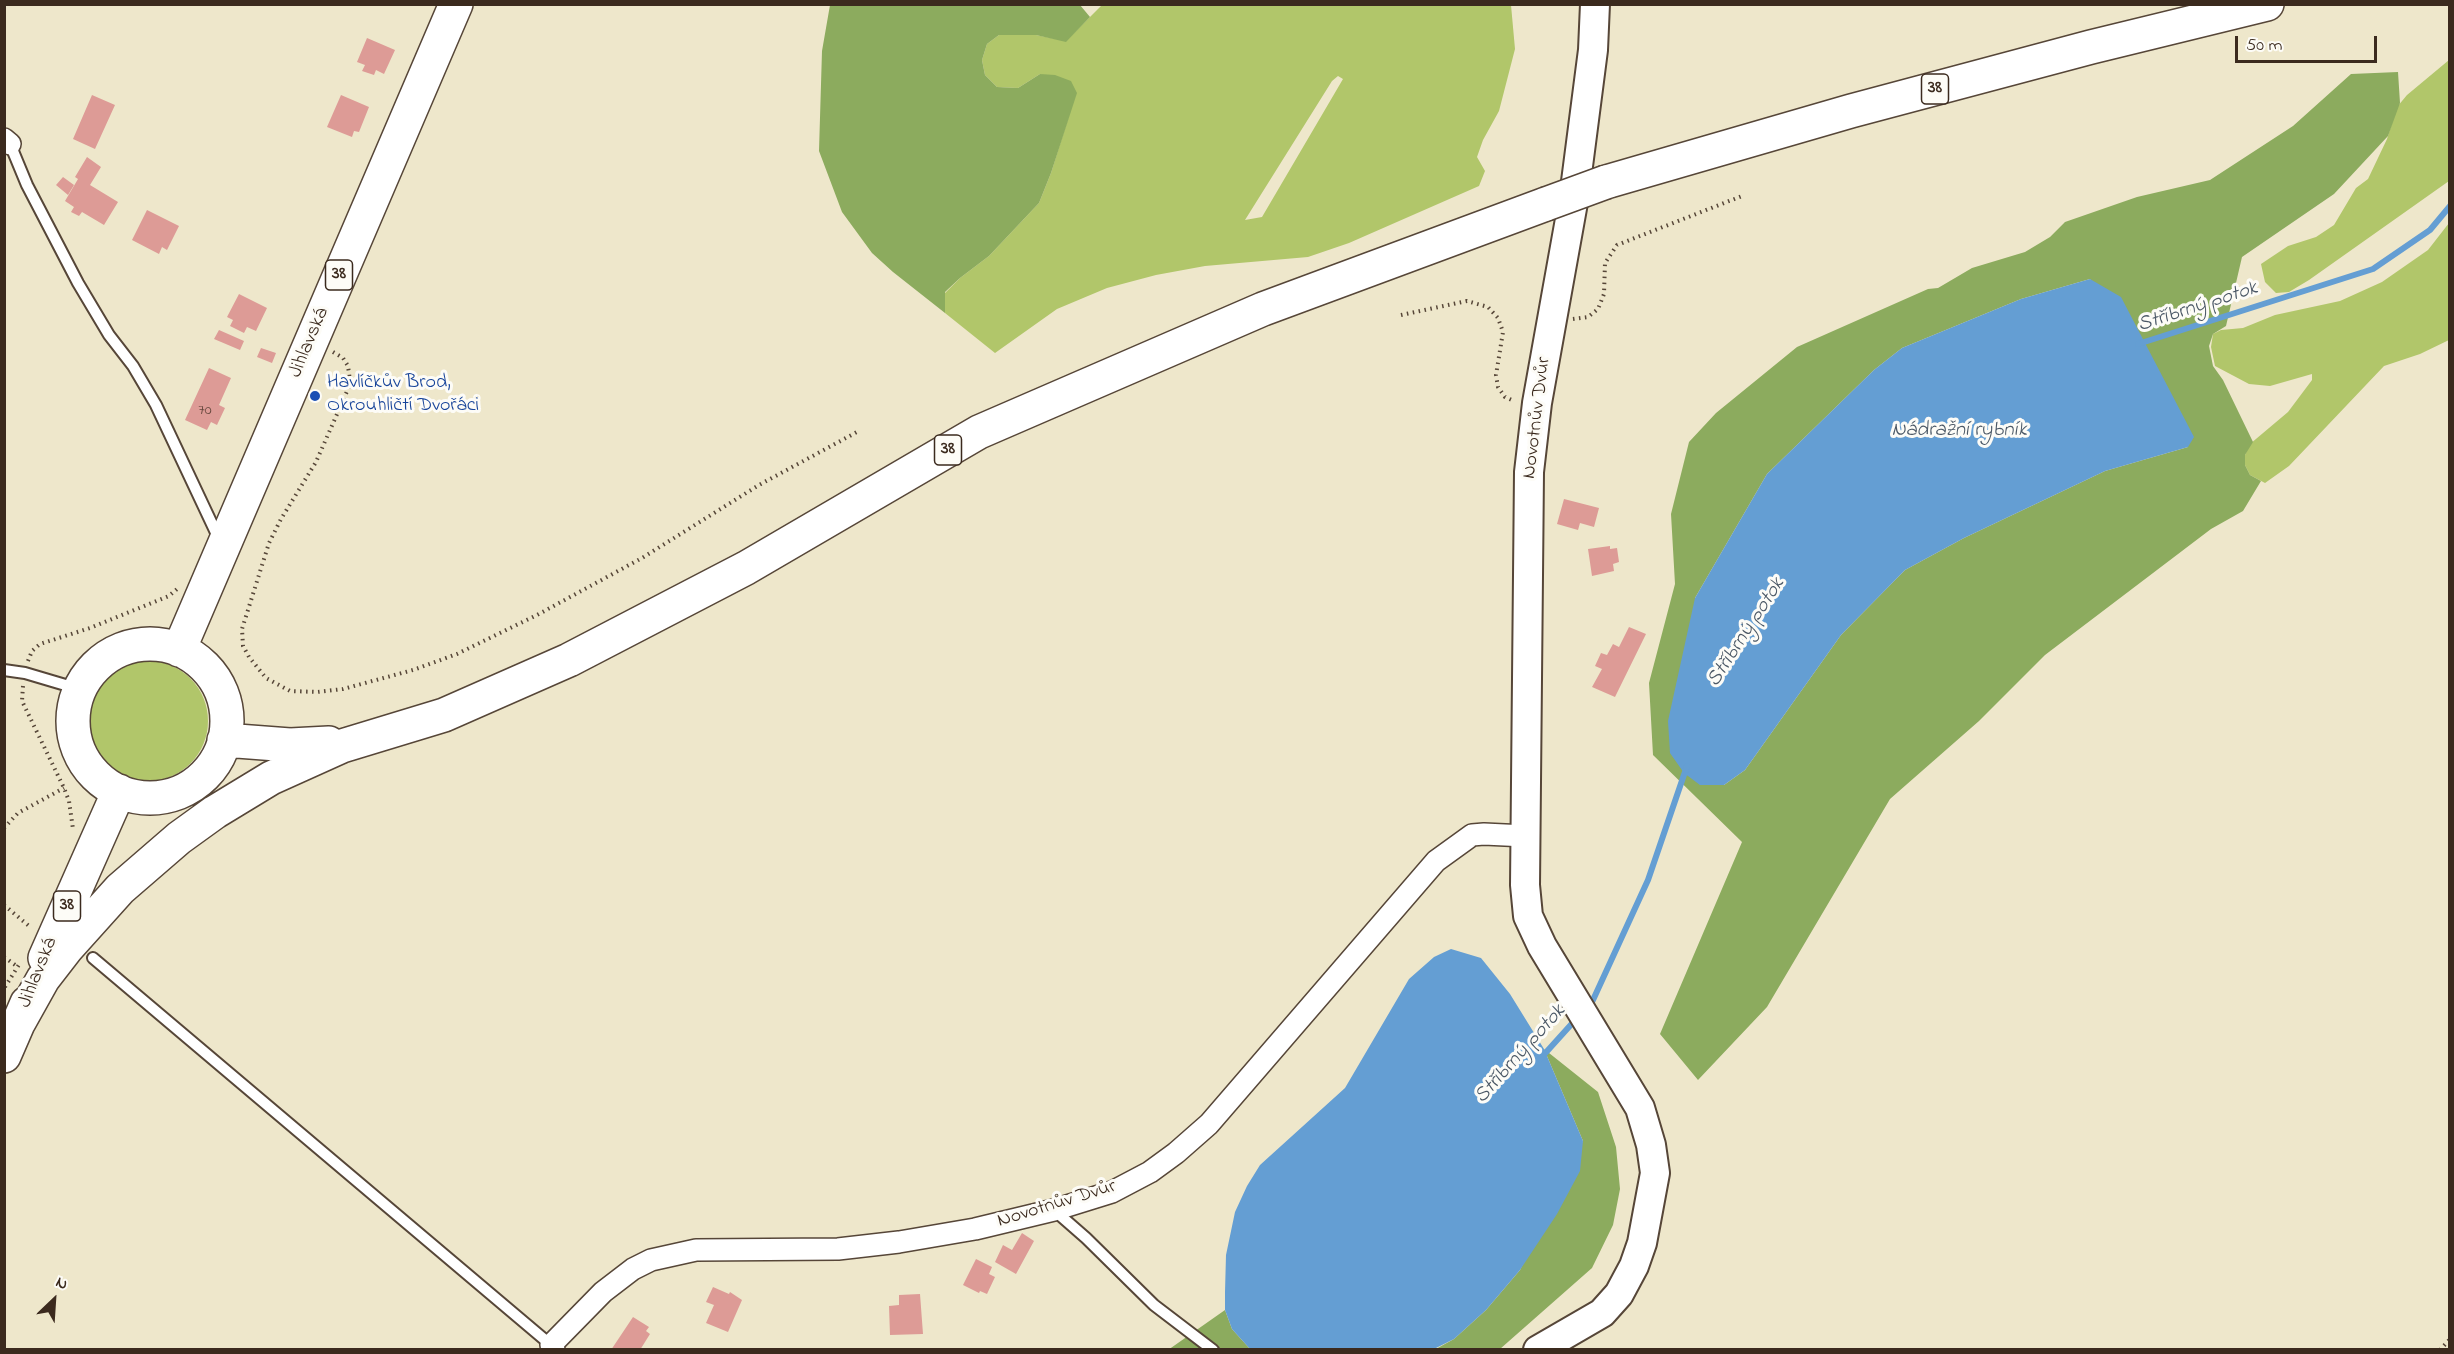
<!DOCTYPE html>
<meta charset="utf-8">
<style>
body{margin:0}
#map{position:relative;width:2454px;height:1354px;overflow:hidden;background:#eee7cb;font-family:"Indie Flower",sans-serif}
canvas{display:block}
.frame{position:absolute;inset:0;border:6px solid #3b2a1e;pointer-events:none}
.north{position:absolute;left:24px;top:1270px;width:60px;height:60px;-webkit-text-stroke:4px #fdfcf7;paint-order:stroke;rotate:25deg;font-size:16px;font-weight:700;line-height:24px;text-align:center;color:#3b2a1e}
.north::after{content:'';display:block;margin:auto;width:21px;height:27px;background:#3b2a1e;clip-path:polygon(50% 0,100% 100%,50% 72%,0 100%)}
.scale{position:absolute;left:2235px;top:36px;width:142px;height:27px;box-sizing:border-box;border:3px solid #3b2a1e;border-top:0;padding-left:8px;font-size:18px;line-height:21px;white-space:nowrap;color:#3b2a1e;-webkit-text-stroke:4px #fdfcf7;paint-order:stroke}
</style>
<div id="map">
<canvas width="2454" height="1354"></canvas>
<div class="frame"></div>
<div class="north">N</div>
<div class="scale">50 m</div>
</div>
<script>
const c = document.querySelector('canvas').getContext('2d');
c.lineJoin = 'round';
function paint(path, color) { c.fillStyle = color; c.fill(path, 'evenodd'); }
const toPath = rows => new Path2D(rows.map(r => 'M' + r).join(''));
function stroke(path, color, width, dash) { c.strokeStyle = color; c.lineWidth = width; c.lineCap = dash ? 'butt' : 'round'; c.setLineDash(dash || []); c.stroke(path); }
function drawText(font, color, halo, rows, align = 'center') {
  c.font = font + ' "Indie Flower",sans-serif'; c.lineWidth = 6; c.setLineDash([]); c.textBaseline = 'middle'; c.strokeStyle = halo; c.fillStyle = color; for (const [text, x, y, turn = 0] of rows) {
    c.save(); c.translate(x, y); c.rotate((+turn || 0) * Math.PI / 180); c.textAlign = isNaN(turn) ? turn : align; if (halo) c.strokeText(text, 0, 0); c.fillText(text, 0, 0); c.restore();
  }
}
const green = toPath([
 [1102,5,1511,5,1515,49,1499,111,1483,140,1477,157,1485,171,1479,186,1349,243,1308,257,1205,266,1156,275,1107,288,1057,309,995,353,945,313,945,293,960,278,989,256,1039,203,1051,173,1076,93,1040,74,1018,88,997,87,985,75,982,60,987,44,999,35,1036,35,1066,41],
 [1338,76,1343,79,1262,217,1245,220,1332,81],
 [2449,60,2449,181,2309,280,2289,292,2276,293,2265,282,2261,264,2288,246,2316,237,2334,225,2356,188,2368,179,2387,139,2397,107,2407,95],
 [2449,223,2449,340,2420,354,2384,366,2289,466,2265,483,2250,475,2245,465,2245,455,2250,444,2288,412,2312,380,2312,374,2270,386,2249,384,2215,366,2211,347,2213,334,2221,330,2243,328,2275,315,2340,301,2382,282,2428,250],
 '88 721a60 60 0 1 1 120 0a60 60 0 1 1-120 0Z'
]);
const forest = toPath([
 [1080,5,1090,17,1066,42,1036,35,999,35,987,44,982,60,985,75,997,87,1018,88,1040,74,1055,75,1071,81,1077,93,1051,173,1039,203,989,256,960,278,945,292,945,313,893,272,872,253,842,212,819,151,822,51,830,5],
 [2398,72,2400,103,2388,136,2334,194,2242,257,2226,326,2213,334,2209,346,2213,366,2223,380,2253,442,2245,455,2245,465,2250,475,2261,481,2243,511,2211,529,2045,655,1979,721,1890,799,1767,1007,1698,1080,1660,1034,1742,842,1653,755,1649,683,1675,584,1671,514,1689,442,1716,413,1797,347,1928,289,1938,288,1972,268,2025,252,2050,237,2065,222,2137,197,2210,180,2293,126,2351,74],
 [2090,279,2188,447,2105,471,1964,538,1905,570,1841,635,1745,770,1724,785,1700,785,1695,598,1767,474,1874,370,1902,348,2021,299],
 [1544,1049,1598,1092,1616,1147,1620,1189,1613,1225,1592,1268,1500,1349,1434,1350,1454,1339,1486,1310,1520,1270,1583,1141],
 [1225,1310,1232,1329,1250,1349,1168,1350]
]);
const water = toPath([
 [2090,279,2121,297,2194,437,2188,447,2105,471,1964,538,1905,570,1841,635,1745,770,1724,785,1700,785,1684,773,1670,753,1668,721,1695,598,1767,474,1874,370,1902,348,2021,299],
 [1451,949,1481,958,1510,994,1544,1049,1583,1141,1580,1171,1557,1214,1520,1270,1486,1310,1454,1339,1434,1349,1250,1349,1232,1329,1225,1310,1225,1292,1226,1255,1235,1212,1247,1186,1260,1165,1345,1088,1409,979,1434,957]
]);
const stream = toPath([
 [2138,344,2373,269,2430,230,2450,206],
 [1588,1006,1593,1000,1648,880,1687,766],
 [1540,1059,1577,1018]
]);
const building = toPath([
 [367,38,395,50,384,74,376,70,374,75,362,71,365,65,357,62],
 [92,95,115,105,95,149,73,139],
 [341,95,369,107,359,132,354,131,352,137,327,127],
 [87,157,101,167,90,185,118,202,104,225,82,212,79,216,71,212,74,207,65,201,78,179,75,177],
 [63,177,74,185,68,195,56,185],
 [147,210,179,226,167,250,162,247,159,254,132,240],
 [239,294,267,308,256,331,247,327,244,333,230,326,233,320,227,317],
 [219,330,244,341,240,350,214,339],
 [261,348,276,353,272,363,257,357],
 [209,368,231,378,219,405,225,408,217,425,211,422,207,430,185,420],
 [1564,499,1599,508,1594,527,1580,523,1578,530,1557,524],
 [1610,546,1610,549,1617,548,1619,562,1613,564,1614,571,1592,576,1588,549],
 [1629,627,1646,634,1615,697,1592,687,1602,669,1595,666,1601,653,1607,655,1613,644,1619,647],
 [1022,1233,1034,1241,1016,1274,995,1262,1003,1245,1012,1250],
 [976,1259,992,1267,989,1274,995,1277,987,1294,980,1291,979,1293,963,1285],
 [713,1287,729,1294,730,1292,742,1300,728,1332,706,1323,714,1305,706,1302],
 [920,1294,923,1334,890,1335,889,1306,899,1305,899,1295],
 [633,1317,649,1327,646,1331,650,1334,640,1350,611,1350]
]);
const path = toPath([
 [1401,315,1467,301,1488,307,1498,318,1503,332,1496,375,1498,387,1505,397,1514,401],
 [1573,319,1588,317,1598,309,1604,294,1605,263,1617,245,1742,196],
 [333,352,343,358,348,366,350,381,348,389,316,462,281,519,269,543,242,629,243,646,249,657,266,678,290,691,317,692,343,689,413,670,457,654,537,615,642,558,759,485,857,432],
 [28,661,32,651,40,644,90,628,169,596,177,589],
 [23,686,22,701,64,788,69,801,73,829],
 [4,828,18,813,64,788],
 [4,905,29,926],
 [4,957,18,967],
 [5,987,20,963],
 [2440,1350,2450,1339]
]);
const lane = toPath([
 [10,144,27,185,78,283,109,335,133,366,156,405,220,541],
 [4,670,25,673,79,689],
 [93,958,551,1345],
 [1054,1210,1086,1238,1154,1305,1213,1350]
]);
const street = toPath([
 [4,139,10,144],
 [554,1350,551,1345,603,1292,633,1269,651,1260,696,1250,838,1249,899,1242,975,1229,1054,1210,1112,1192,1150,1172,1176,1153,1209,1124,1436,861,1472,835,1484,834,1526,836]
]);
const secondary = toPath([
 [1538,1350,1602,1313,1619,1294,1634,1266,1642,1243,1655,1173,1651,1145,1640,1108,1542,946,1528,916,1525,885,1529,472,1537,403,1574,197,1593,50,1595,4]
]);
const primary = toPath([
 [1606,182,1851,111,2091,47,2267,4],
 '73 721a77 77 0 1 1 154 0a77 77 0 1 1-154 0Z',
 [179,650,456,4],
 [224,740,290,745,329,743],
 [45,958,119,791],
 [19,1022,43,979,67,948,120,889,179,838,215,812,271,778,342,746,444,715,569,660,746,568,979,432,1263,309,1546,204],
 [4,1056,27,1003]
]);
const primaryBridge = toPath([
 [1546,204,1606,182]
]);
const markers = [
 [315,396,6,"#1a4fb4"]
];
const numberNames = [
 ["70",205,411]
];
const shields = [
 [1935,89,27],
 [339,275,27],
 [948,450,27],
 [67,906,27]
];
const shieldNames = [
 ["38",1935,89],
 ["38",339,275],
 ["38",948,450],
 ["38",67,906]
];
const streetNames = [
 ["Jihlavská",310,343,-67],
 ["Novotnův Dvůr",1538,418,-83],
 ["Jihlavská",39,973,-68],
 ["Novotnův Dvůr",1057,1205,-17]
];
const transitNames = [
 ["Havlíčkův Brod,",327,384],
 ["Okrouhličtí Dvořáci",327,407]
];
const waterNames = [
 ["Stříbrný potok",2198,308,-18],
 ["Nádražní rybník",1959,432],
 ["Stříbrný potok",1747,633,-57],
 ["Stříbrný potok",1521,1055,-48]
];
paint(green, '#b1c66a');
paint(forest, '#8cab5e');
paint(water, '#649ed3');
stroke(stream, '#649ed3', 6);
paint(building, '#dd9b96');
stroke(lane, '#564638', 14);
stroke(street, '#564638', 24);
stroke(secondary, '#564638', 32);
stroke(primary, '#564638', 36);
stroke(path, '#564638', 4, [1.5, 4.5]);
stroke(lane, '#fff', 10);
stroke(street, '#fff', 21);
stroke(secondary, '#fff', 28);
stroke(primary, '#fff', 33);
stroke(primaryBridge, '#564638', 36, []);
stroke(primaryBridge, '#fff', 33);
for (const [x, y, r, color] of markers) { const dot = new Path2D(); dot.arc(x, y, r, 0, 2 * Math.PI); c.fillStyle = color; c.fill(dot); stroke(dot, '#fdfcf7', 2); }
drawText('16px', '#64463c', null, numberNames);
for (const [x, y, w] of shields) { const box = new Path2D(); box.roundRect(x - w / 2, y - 15, w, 30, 4.5); c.fillStyle = '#fdfcf7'; c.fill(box); stroke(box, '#3b2a1e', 1.5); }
drawText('bold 18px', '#3b2a1e', null, shieldNames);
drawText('20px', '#3b2a1e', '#fdfcf7', streetNames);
drawText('20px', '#164399', '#fdfcf7', transitNames, 'left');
drawText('italic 21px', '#4b5866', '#fdfcf7', waterNames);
</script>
